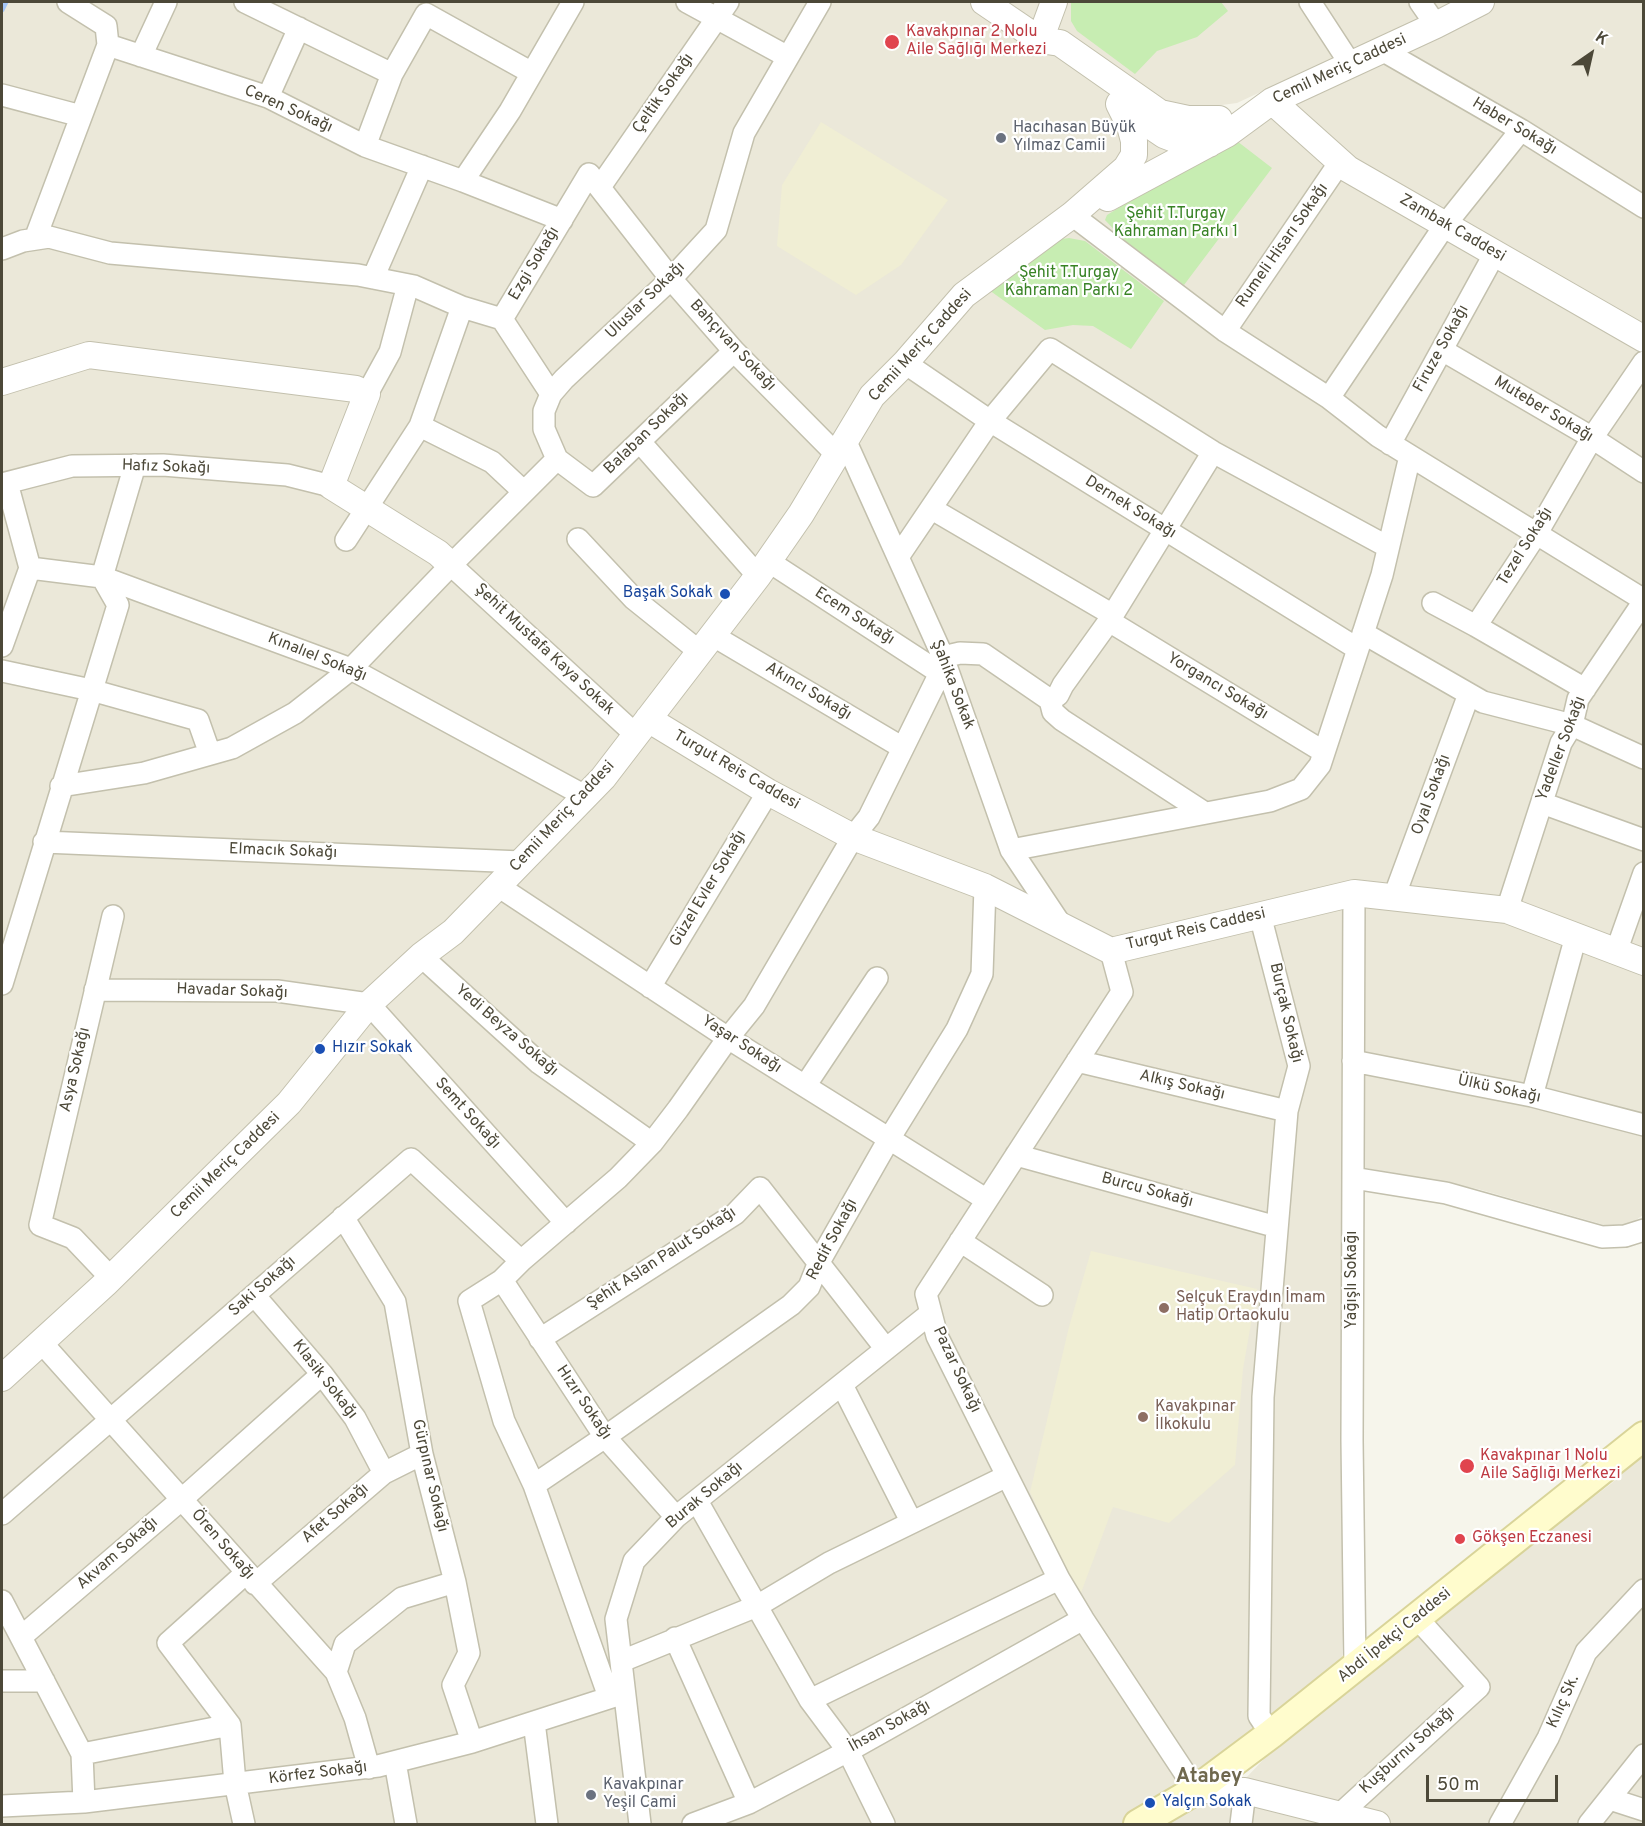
<!DOCTYPE html>
<meta charset="utf-8">
<style>
body{margin:0}
#map{position:relative;width:1645px;height:1826px;overflow:hidden;background:#f6f5eb;font-family:Overpass,sans-serif}
canvas{display:block}
.frame{position:absolute;inset:0;border:3px solid #4c4838;pointer-events:none}
.north{position:absolute;left:1561px;top:24px;width:60px;height:60px;-webkit-text-stroke:4px #fff;paint-order:stroke;rotate:34deg;font-size:16px;font-weight:700;line-height:24px;text-align:center;color:#4c4838}
.north::after{content:'';display:block;margin:auto;width:21px;height:27px;background:#4c4838;clip-path:polygon(50% 0,100% 100%,50% 72%,0 100%)}
.scale{position:absolute;left:1426px;top:1775px;width:132px;height:27px;box-sizing:border-box;border:3px solid #4c4838;border-top:0;padding-left:8px;font-size:18px;line-height:21px;white-space:nowrap;color:#4c4838;-webkit-text-stroke:4px #fff;paint-order:stroke}
</style>
<div id="map">
<canvas width="1645" height="1826"></canvas>
<div class="frame"></div>
<div class="north">K</div>
<div class="scale">50 m</div>
</div>
<script>
const c = document.querySelector('canvas').getContext('2d');
c.lineJoin = 'round';
function paint(path, color) { c.fillStyle = color; c.fill(path, 'evenodd'); }
const toPath = rows => new Path2D(rows.map(r => 'M' + r).join(''));
function stroke(path, color, width, dash) { c.strokeStyle = color; c.lineWidth = width; c.lineCap = dash ? 'butt' : 'round'; c.setLineDash(dash || []); c.stroke(path); }
function drawText(font, color, halo, rows, align = 'center') {
  c.font = font + ' Overpass,sans-serif'; c.lineWidth = 4.5; c.setLineDash([]); c.textBaseline = 'middle'; c.strokeStyle = halo; c.fillStyle = color; for (const [text, x, y, turn = 0] of rows) {
    c.save(); c.translate(x, y); c.rotate((+turn || 0) * Math.PI / 180); c.textAlign = isNaN(turn) ? turn : align; if (halo) c.strokeText(text, 0, 0); c.fillText(text, 0, 0); c.restore();
  }
}
const residential = toPath([
 [2,2,1474,2,1415,20,1237,103,1184,110,1204,150,1491,2,1643,2,1643,1215,1622,1230,1478,1189,1366,1168,1345,1186,1344,1603,1342,1661,1133,1820,1120,1824,2,1824],
 [1643,1452,1643,1824,1147,1824,1195,1805,1234,1804,1245,1779,1281,1741,1475,1586,1612,1483]
]);
const education = toPath([
 [821,122,948,200,901,265,856,295,777,246,782,185],
 [1091,1251,1257,1289,1243,1369,1235,1465,1169,1523,1113,1507,1079,1598,1030,1492,1069,1327]
]);
const green = toPath([
 [1071,2,1221,2,1228,11,1197,37,1157,51,1135,74,1077,31,1071,21],
 [1233,138,1272,168,1184,285,1124,240,1105,220,1107,215],
 [1069,238,1085,241,1164,301,1131,349,1093,326,1073,325,1045,330,989,290,1055,240]
]);
const stream = toPath([
 [2,10,6,2]
]);
const minor = toPath([
 [68,2,106,26,108,45],
 [245,2,392,74],
 [687,2,788,57],
 [1310,2,1351,65],
 [1420,2,1436,25],
 [1382,50,1521,130,1644,207],
 [141,56,166,2],
 [2,95,81,116],
 [268,97,299,28],
 [365,146,392,74,426,14,532,73],
 [463,181,562,220],
 [600,187,728,2],
 [1072,215,1225,331,1329,398,1378,436,1644,600],
 [35,239,108,45,268,97,365,146,463,181,510,111,573,2],
 [2,249,23,241,49,237,110,253,358,275,414,286,462,307,420,426,346,540],
 [373,278,422,166],
 [462,307,502,319,589,174,671,279,734,351,837,455],
 [502,319,551,394],
 [1225,331,1340,162],
 [1442,350,1586,434,1644,472],
 [905,363,990,421,1358,649],
 [367,394,390,352,408,285],
 [1329,398,1445,225,1521,130],
 [420,426,492,462,523,491],
 [640,442,758,576],
 [846,442,943,657,1011,850,1061,925],
 [1390,444,1495,253],
 [557,459,593,486,734,351],
 [2,484,72,466,163,465,287,475,331,486],
 [932,509,1113,615],
 [578,539,634,599,700,652],
 [898,557,990,421,1050,349,1213,452,1388,547],
 [768,561,940,673],
 [451,565,636,735],
 [30,568,102,577,351,669,585,796],
 [1433,603,1476,626],
 [1109,621,1324,752],
 [1363,633,1483,702,1572,725,1644,758],
 [712,635,903,748],
 [2,646,30,568,7,483],
 [2,671,91,690,198,720,210,754],
 [1585,689,1476,626,1537,533,1592,438,1644,362],
 [1050,700,1053,712,1062,720,1205,813],
 [61,786,144,773,232,748,295,713,351,669,451,565,557,459,544,429,544,411,551,394,564,379,671,279,716,230,744,133,820,2],
 [1542,803,1644,840],
 [44,842,521,862],
 [1011,850,1270,801,1301,789,1320,765,1358,649,1382,575,1410,456],
 [498,886,728,1038,987,1200],
 [1354,893,1352,1440,1355,1668],
 [1394,897,1469,694],
 [1507,910,1561,743,1572,725,1578,699,1644,601],
 [1260,915,1299,1066,1287,1111,1263,1397,1259,1716,1271,1734],
 [1111,951,1122,992,926,1294,937,1336,1059,1579,1083,1619,1196,1790],
 [1616,952,1644,873],
 [421,956,539,1063,652,1143],
 [2,984,118,605,102,577,135,465],
 [650,987,768,792],
 [95,990,277,991,369,1004,566,1223],
 [1077,1061,1287,1111],
 [1353,1061,1532,1096,1644,1125],
 [805,1086,877,978],
 [1532,1096,1576,936],
 [1016,1155,1277,1227],
 [1353,1178,1446,1193,1602,1237,1625,1236,1644,1230],
 [343,1217,395,1302,422,1454,455,1582,469,1653,453,1685,472,1742],
 [960,1241,1042,1295],
 [111,1278,73,1238,40,1225,113,916],
 [502,1280,605,1437,676,1517],
 [254,1295,322,1374,355,1418,384,1473],
 [540,1339,735,1214,760,1188,886,1349],
 [41,1342,336,1672,355,1718,369,1768],
 [842,1385,911,1521],
 [534,1485,605,1437,791,1305,809,1287,819,1262,889,1139,957,1029,982,974,985,887],
 [697,1501,810,1700,848,1751,884,1824],
 [2,1514,411,1159,521,1261],
 [255,1584,384,1473,422,1454],
 [2,1601,82,1754,84,1802],
 [21,1637,181,1500,322,1374],
 [675,1638,749,1803],
 [622,1661,757,1606,829,1563,1007,1476],
 [336,1672,345,1644,402,1598,455,1582],
 [2,1681,44,1681],
 [609,1697,534,1485,504,1421,469,1301,502,1280,521,1261,618,1178,652,1143,678,1109,728,1038,754,1006,853,837,869,817,940,673,943,657,960,653,983,654,1050,700,1058,695,1063,685,1109,621,1213,452],
 [810,1700,1059,1579],
 [534,1722,547,1824],
 [82,1754,230,1725],
 [395,1762,406,1824],
 [1610,1799,1644,1810],
 [2,1806,84,1802,378,1766,472,1742,621,1694],
 [1338,1816,1479,1687,1417,1618],
 [244,1824,235,1783,230,1725,168,1643,246,1573],
 [640,1824,616,1619,634,1561,676,1517,931,1313],
 [693,1824,749,1803,848,1751,1083,1619],
 [1241,1824,1245,1791],
 [1500,1824,1548,1738,1586,1652,1644,1590],
 [1589,1824,1644,1755]
]);
const tertiary = toPath([
 [984,2,1040,40,1060,43,1160,113,1188,119,1219,119],
 [1040,40,1054,2],
 [1272,101,1348,169,1644,339],
 [1130,112,1164,135,1177,140,1193,144,1209,144],
 [1108,198,1227,134,1272,101,1436,25,1481,2],
 [2,382,89,355,356,389,367,394,331,486,438,553,451,565],
 [648,719,768,792,853,837,985,887,1111,951,1354,893,1507,910,1644,962],
 [2,1378,105,1284,289,1103,369,1004,421,956,453,932,603,778,758,576,801,514,872,396,905,363,964,295,1072,215,1126,168,1134,155,1134,141,1130,126,1119,104],
 [1196,1790,1245,1791,1377,1824]
]);
const secondary = toPath([
 [1138,1824,1196,1790,1271,1734,1644,1436]
]);
const markers = [
 [892,42,8,"#e0444e"],
 [1001,138,6,"#6b7280"],
 [725,594,6,"#1a4fb4"],
 [320,1049,6,"#1a4fb4"],
 [1164,1308,6,"#8d6e63"],
 [1143,1417,6,"#8d6e63"],
 [1467,1466,8,"#e0444e"],
 [1460,1539,6,"#e0444e"],
 [591,1795,6,"#6b7280"],
 [1150,1803,6,"#1a4fb4"]
];
const healthNames = [
 ["Kavakpınar 2 Nolu",906,33],
 ["Aile Sağlığı Merkezi",906,51],
 ["Kavakpınar 1 Nolu",1480,1457],
 ["Aile Sağlığı Merkezi",1480,1475],
 ["Gökşen Eczanesi",1472,1539]
];
const streetNames = [
 ["Cemil Meriç Caddesi",1340,70,-25],
 ["Çeltik Sokağı",664,94,-55],
 ["Ceren Sokağı",288,110,24],
 ["Haber Sokağı",1514,127,31],
 ["Zambak Caddesi",1452,229,30],
 ["Rumeli Hisarı Sokağı",1283,246,-55],
 ["Ezgi Sokağı",535,264,-59],
 ["Uluslar Sokağı",646,301,-44],
 ["Bahçıvan Sokağı",732,346,47],
 ["Cemii Meriç Caddesi",921,346,-48],
 ["Firuze Sokağı",1442,349,-61],
 ["Muteber Sokağı",1543,410,31],
 ["Balaban Sokağı",647,434,-44],
 ["Hafız Sokağı",166,468,2],
 ["Dernek Sokağı",1130,508,32],
 ["Tezel Sokağı",1526,547,-58],
 ["Ecem Sokağı",854,617,33],
 ["Şehit Mustafa Kaya Sokak",544,650,43],
 ["Kınalıel Sokağı",317,658,22],
 ["Şahika Sokak",952,685,69],
 ["Yorgancı Sokağı",1217,687,31],
 ["Akıncı Sokağı",808,692,31],
 ["Yadeller Sokağı",1562,749,-69],
 ["Turgut Reis Caddesi",736,771,30],
 ["Oyal Sokağı",1432,795,-70],
 ["Cemii Meriç Caddesi",563,817,-47],
 ["Elmacık Sokağı",283,852,2],
 ["Güzel Evler Sokağı",709,889,-59],
 ["Turgut Reis Caddesi",1196,930,-13],
 ["Havadar Sokağı",232,992,2],
 ["Burçak Sokağı",1285,1013,77],
 ["Yedi Beyza Sokağı",506,1031,41],
 ["Yaşar Sokağı",741,1045,33],
 ["Asya Sokağı",76,1070,-77],
 ["Alkış Sokağı",1182,1086,13],
 ["Ülkü Sokağı",1499,1090,12],
 ["Semt Sokağı",467,1114,48],
 ["Cemii Meriç Caddesi",226,1166,-44],
 ["Burcu Sokağı",1147,1191,15],
 ["Redif Sokağı",833,1240,-62],
 ["Şehit Aslan Palut Sokağı",662,1259,-33],
 ["Yağışlı Sokağı",1353,1280,-90],
 ["Saki Sokağı",263,1287,-41],
 ["Pazar Sokağı",956,1370,65],
 ["Klasik Sokağı",324,1380,52],
 ["Hızır Sokağı",583,1403,56],
 ["Gürpınar Sokağı",429,1476,77],
 ["Burak Sokağı",705,1496,-40],
 ["Afet Sokağı",336,1514,-41],
 ["Ören Sokağı",222,1545,49],
 ["Akvam Sokağı",118,1554,-41],
 ["Abdi İpekçi Caddesi",1395,1636,-39],
 ["Kılıç Sk.",1564,1702,-66],
 ["İhsan Sokağı",890,1727,-29],
 ["Kuşburnu Sokağı",1408,1751,-42],
 ["Körfez Sokağı",318,1774,-7]
];
const worshipNames = [
 ["Hacıhasan Büyük",1013,129],
 ["Yılmaz Camii",1013,147],
 ["Kavakpınar",603,1786],
 ["Yeşil Cami",603,1804]
];
const parkNames = [
 ["Şehit T.Turgay",1176,215],
 ["Kahraman Parkı 1",1176,233],
 ["Şehit T.Turgay",1069,274],
 ["Kahraman Parkı 2",1069,292]
];
const transitNames = [
 ["Başak Sokak",713,594,"right"],
 ["Hızır Sokak",332,1049],
 ["Yalçın Sokak",1162,1803]
];
const educationNames = [
 ["Selçuk Eraydın İmam",1176,1299],
 ["Hatip Ortaokulu",1176,1317],
 ["Kavakpınar",1155,1408],
 ["İlkokulu",1155,1426]
];
const quarterNames = [
 ["Atabey",1209,1778]
];
paint(residential, '#ebe8d9');
paint(education, '#f0eed4');
paint(green, '#c7edb2');
stroke(stream, '#a5c6f6', 5);
stroke(minor, '#c3c0ad', 24);
stroke(tertiary, '#c3c0ad', 28);
stroke(secondary, '#d9d499', 32);
stroke(minor, '#fff', 21);
stroke(tertiary, '#fff', 26);
stroke(secondary, '#fffccd', 28);
for (const [x, y, r, color] of markers) { const dot = new Path2D(); dot.arc(x, y, r, 0, 2 * Math.PI); c.fillStyle = color; c.fill(dot); stroke(dot, '#fff', 2); }
drawText('16px', '#be3a42', '#fff', healthNames, 'left');
drawText('16px', '#4c4838', '#fff', streetNames);
drawText('16px', '#5b616d', '#fff', worshipNames, 'left');
drawText('16px', '#388325', '#fff', parkNames);
drawText('16px', '#164399', '#fff', transitNames, 'left');
drawText('16px', '#785e54', '#fff', educationNames, 'left');
drawText('bold 20px', '#6f684e', '#fff', quarterNames);
</script>
